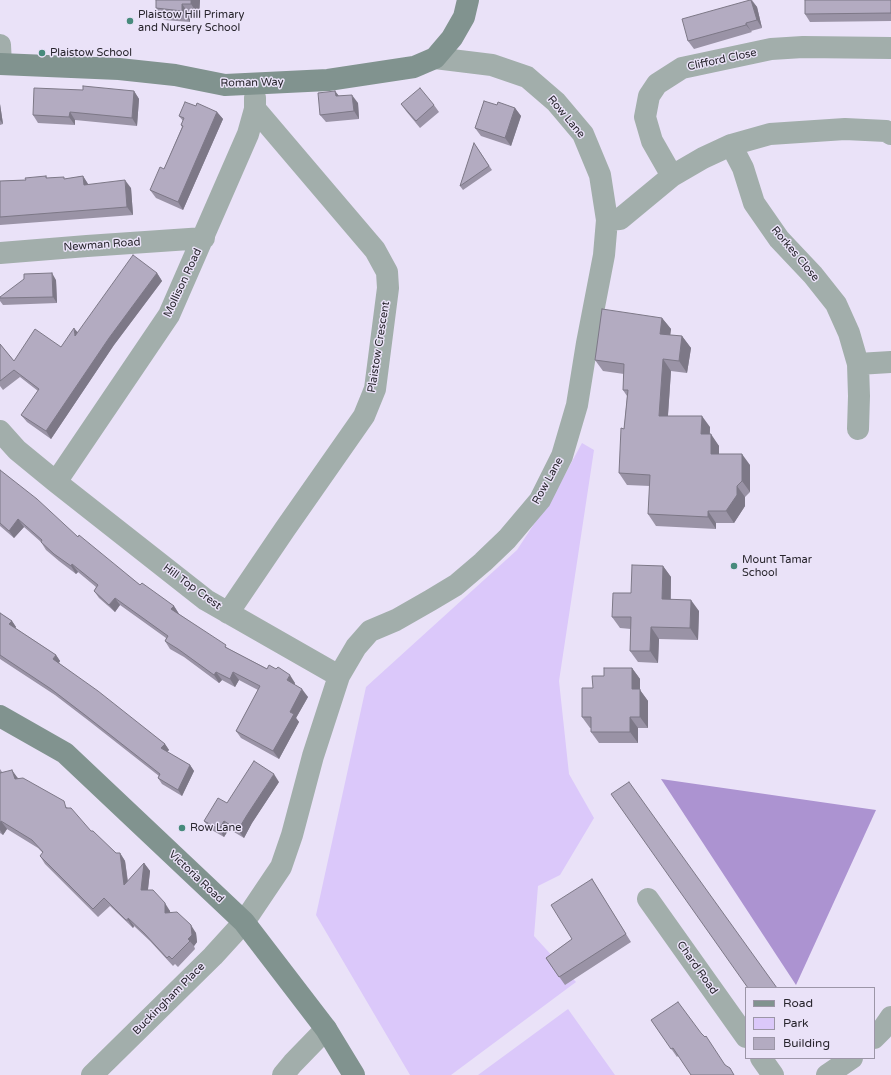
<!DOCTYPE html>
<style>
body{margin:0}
#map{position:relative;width:891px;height:1075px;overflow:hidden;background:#eae2f8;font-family:"Varela Round",sans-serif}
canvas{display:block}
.legend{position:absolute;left:745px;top:987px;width:130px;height:72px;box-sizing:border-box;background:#eae2f8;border:1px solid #9c96a7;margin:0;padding:5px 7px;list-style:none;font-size:12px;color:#28252d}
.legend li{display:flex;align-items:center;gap:8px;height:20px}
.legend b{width:20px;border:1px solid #9c96a7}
</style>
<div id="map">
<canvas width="891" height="1075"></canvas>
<ul class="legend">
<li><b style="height:5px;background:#81938f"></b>Road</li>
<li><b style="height:11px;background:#dbc8fa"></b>Park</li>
<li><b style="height:11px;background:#b3abc1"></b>Building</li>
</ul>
</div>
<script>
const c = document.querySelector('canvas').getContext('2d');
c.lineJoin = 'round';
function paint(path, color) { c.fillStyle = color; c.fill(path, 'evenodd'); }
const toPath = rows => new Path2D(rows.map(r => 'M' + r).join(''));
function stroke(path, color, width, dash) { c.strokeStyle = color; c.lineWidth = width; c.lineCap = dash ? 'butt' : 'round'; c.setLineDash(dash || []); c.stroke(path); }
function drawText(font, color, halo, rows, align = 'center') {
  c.font = font + ' "Varela Round",sans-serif'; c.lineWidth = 3; c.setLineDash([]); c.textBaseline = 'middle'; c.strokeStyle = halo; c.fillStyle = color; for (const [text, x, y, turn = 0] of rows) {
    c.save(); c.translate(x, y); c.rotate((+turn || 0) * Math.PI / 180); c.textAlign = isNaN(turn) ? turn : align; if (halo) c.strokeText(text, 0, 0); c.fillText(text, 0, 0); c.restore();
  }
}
const green = toPath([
 [582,443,594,450,559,681,569,774,594,818,560,875,538,886,534,936,576,982,451,1075,410,1075,316,915,366,687,517,550,557,489],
 [568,1009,615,1075,478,1075]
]);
const forest = toPath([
 [661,779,876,810,796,985]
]);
const street = toPath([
 [0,45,1,64],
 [731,145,743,168,754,203,779,239,813,275,836,304,849,333,858,364,859,396,858,429],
 [672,176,652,141,645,117,649,96,657,84,682,68,771,49,803,47,891,48],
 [607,220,620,219,672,176,703,158,731,145,770,134,845,129,886,131,891,134],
 [0,253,87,246,204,238],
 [858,364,891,362],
 [0,431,17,450,56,482,206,600,339,676],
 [56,482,169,315,248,134,255,109,255,98],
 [228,613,285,529,364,416,375,389,388,288,387,272,375,250,255,109],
 [648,899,746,1037],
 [874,1038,882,1030,891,1017],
 [761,1058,773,1075],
 [92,1075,213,956,244,922,281,867,292,835,313,756,339,676,356,647,370,631,396,620,431,600,456,585,483,562,507,539,540,500,562,456,577,405,587,343,604,255,607,220,600,175,583,134,556,102,527,77,492,65,435,58],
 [283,1075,293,1063,326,1029],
 [827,1075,852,1058]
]);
const secondary = toPath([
 [0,64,119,69,175,75,225,85,328,80,414,67,435,58,452,38,464,17,468,0],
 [0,716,65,753,244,922,326,1029,354,1075]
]);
const wall = toPath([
 [156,0,200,0,199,16,190,15,190,22,164,20,156,8],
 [752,0,757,7,762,28,751,31,752,32,694,49,688,41],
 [891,0,891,21,810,22,805,14],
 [83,90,134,91,139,99,137,126,75,120,75,125,38,123,33,115],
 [335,91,339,96,358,103,359,119,326,122,320,115],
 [0,104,3,124,0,125],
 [401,104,434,105,439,112,420,128,406,111],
 [497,105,515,108,521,116,511,146,481,136,475,128],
 [196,106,217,112,223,119,183,210,156,198,150,190,164,169,182,127,181,125,183,121,179,116],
 [474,143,492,170,463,190,460,186],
 [46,176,47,178,65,179,83,176,88,184,131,188,133,215,0,225,0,181,26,180],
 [157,273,162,281,114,345,51,439,27,422,21,415,38,391,20,377,3,390,0,386,0,344,14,361,61,347,78,332],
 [56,280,57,303,3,305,0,301,0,297],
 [662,318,671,329,670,335,682,336,691,348,687,373,671,371,668,416,710,427,710,434,719,446,719,454,750,465,750,492,745,497,745,506,734,523,716,523,716,529,656,526,648,514,650,486,627,485,619,473,624,429,627,396,623,390,624,374,603,371,595,360],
 [0,470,78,537,140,585,174,606,179,614,229,649,295,683,294,685,308,697,296,718,299,722,279,759,241,738,236,731,258,690,239,680,235,687,222,680,219,683,184,657,170,649,165,641,166,638,120,605,115,612,99,598,94,591,96,587,78,572,76,574,59,561,46,550,41,542,24,527,14,538,0,526],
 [663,566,671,577,671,599,699,611,698,640,659,639,658,663,638,662,630,651,631,629,620,628,612,617,631,593],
 [0,613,12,621,16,627,15,628,56,655,60,661,59,663,165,744,169,750,167,752,190,765,194,771,182,796,162,784,158,778,159,776,89,721,55,695,0,659],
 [632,668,640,679,640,690,648,701,648,728,638,728,638,743,599,743,591,732,591,728,590,728,582,717,604,676],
 [0,769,2,772,17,777,18,778,68,808,91,831,116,853,120,853,125,861,128,881,144,863,150,871,148,890,170,911,170,912,196,933,197,942,194,946,195,949,178,967,175,964,173,966,150,941,134,926,133,928,132,927,110,906,98,917,45,864,40,856,43,853,38,848,7,829,3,835,0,833],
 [279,782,252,823,244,838,229,829,224,837,210,829,204,821,227,803],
 [592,879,631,942,565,985,546,958,572,939],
 [651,1020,726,1065,678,1056,677,1057]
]);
const shadedWall = toPath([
 [191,0,200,0,199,16,191,4],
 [751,0,757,7,762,28,757,20],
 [182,4,190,15,190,22,182,11],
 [746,23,751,31,752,32,746,25],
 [134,91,139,99,137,126,132,118],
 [335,91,341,99,336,96],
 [352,95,358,103,359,119,354,111],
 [0,104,3,124,0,120],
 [515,108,521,116,511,146,505,138],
 [70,112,75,120,75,125,69,117],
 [217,112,223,119,183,210,178,202],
 [83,176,88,184,89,193,84,185],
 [125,180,131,188,133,215,127,207],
 [52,273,56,280,57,303,53,297],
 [157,273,162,281,114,345,51,439,46,431,109,338],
 [662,318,671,329,669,345,660,334],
 [74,328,80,335,75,336],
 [682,336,691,348,687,373,679,361],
 [663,359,671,371,667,428,659,416],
 [702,416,710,427,709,446,701,434],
 [711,434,719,446,719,465,711,454],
 [742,454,750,465,750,492,742,481],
 [737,486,745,497,745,506,734,523,726,511],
 [708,511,716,523,716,529,708,517],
 [18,519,24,527,14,538,9,531],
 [72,564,78,572,76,574,71,566],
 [663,566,671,577,670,611,662,599],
 [115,598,120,605,115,612,109,605],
 [691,600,699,611,698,640,690,628],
 [174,606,179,614,177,617,171,609],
 [12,621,16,627,14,630,9,624],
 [651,627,659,639,658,663,650,651],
 [56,655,60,661,57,665,53,659],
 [632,668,640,679,640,690,648,701,648,728,640,717,632,689],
 [216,672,222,680,219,683,214,675],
 [233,672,239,680,235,687,230,679],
 [290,675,295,683,293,688,287,680],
 [302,689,308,697,296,718,299,722,279,759,273,751,290,712],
 [630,717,638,728,638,743,630,732],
 [165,744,169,750,165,754,161,748],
 [190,765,194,771,182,796,178,790],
 [12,770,17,777,21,787,15,779],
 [274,774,279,782,252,823,244,838,238,830,247,815],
 [1,821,7,829,3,835,0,830,0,823],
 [224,821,229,829,224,837,219,829],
 [120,853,125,861,129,893,124,885],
 [144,863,150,871,147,897,141,890],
 [165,903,170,911,171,921,165,913],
 [128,918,134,926,133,928,128,920],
 [191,925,196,933,197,942,194,946,188,939]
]);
const building = toPath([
 [156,0,191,0,191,4,182,4,182,11,156,8,156,0],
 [750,0,751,0,757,20,746,23,746,25,688,41,682,19,750,0],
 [805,0,891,0,891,13,805,14,805,0],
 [83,86,134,91,132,118,70,112,69,117,33,115,34,88,83,90,83,86],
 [420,88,434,105,416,121,401,104,420,88],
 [335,91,336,96,352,95,354,111,320,115,318,93,335,91],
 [484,101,497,105,498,102,515,108,505,138,475,128,484,101],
 [185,102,196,106,197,103,217,112,178,202,150,190,160,167,164,169,183,126,181,125,184,118,179,116,185,102],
 [474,143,489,166,460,186,474,143],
 [46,176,46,178,64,177,64,179,83,176,84,185,125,180,127,207,0,217,0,181,26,180,25,178,46,176],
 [133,255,157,273,109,338,46,431,21,415,39,389,14,370,0,381,0,344,14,361,35,329,61,347,74,328,75,336,133,255],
 [52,273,53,297,0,298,0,297,24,279,24,274,52,273],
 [602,309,662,318,660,334,682,336,679,361,663,359,659,416,702,416,701,434,711,434,711,454,742,454,742,481,737,486,737,495,726,511,708,511,708,517,648,514,650,475,619,473,621,428,624,429,628,390,623,390,624,364,595,360,602,309],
 [0,470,37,499,78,537,79,535,140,585,142,583,174,606,171,609,226,645,225,647,267,669,269,665,276,669,278,667,290,675,287,680,302,689,290,712,294,714,273,751,236,731,260,686,233,672,230,679,216,672,214,675,178,649,165,641,168,636,115,598,109,605,94,591,98,585,72,564,71,566,54,554,41,542,42,540,18,519,9,531,0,523,0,470],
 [632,565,663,566,662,599,691,600,690,628,651,627,650,651,630,651,631,617,612,617,613,593,631,593,632,565],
 [0,613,12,621,9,624,56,655,53,659,98,691,165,744,161,748,190,765,178,790,158,778,160,774,85,715,51,689,0,655,0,613],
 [604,668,632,668,632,689,640,689,640,717,630,717,630,732,591,732,591,717,582,717,582,688,593,688,592,676,604,676,604,668],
 [254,761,274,774,247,815,238,830,224,821,219,829,204,821,218,798,227,803,254,761],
 [12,770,15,779,23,778,64,801,66,808,71,808,91,831,93,831,116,853,120,853,124,885,144,863,141,890,153,890,165,903,165,913,177,912,191,925,192,935,188,939,190,941,172,959,169,956,167,958,144,933,128,918,128,920,126,920,104,898,93,909,40,856,43,852,32,840,1,821,0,823,0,773,12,770],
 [629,782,777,988,748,988,611,794,629,782],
 [592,879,626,934,559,977,546,958,572,939,551,905,592,879],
 [678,1002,701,1033,705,1037,706,1036,725,1065,730,1068,734,1075,691,1075,673,1048,671,1049,651,1020,678,1002]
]);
const markers = [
 [130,21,4,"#478a7c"],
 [42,53,4,"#478a7c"],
 [734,566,4,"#478a7c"],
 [182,828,4,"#478a7c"]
];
const poiNames = [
 ["Plaistow Hill Primary",138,15],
 ["and Nursery School",138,28],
 ["Plaistow School",50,53],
 ["Mount Tamar",742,560],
 ["School",742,573],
 ["Row Lane",190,828]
];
const streetNames = [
 ["Clifford Close",722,60,-12],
 ["Roman Way",252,83,-1],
 ["Row Lane",566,117,50],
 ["Newman Road",102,245,-4],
 ["Rorkes Close",795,254,50],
 ["Mollison Road",183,283,-65],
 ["Plaistow Crescent",379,347,-81],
 ["Row Lane",548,481,-61],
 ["Hill Top Crest",192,587,36],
 ["Victoria Road",196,877,43],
 ["Chard Road",697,968,55],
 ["Buckingham Place",169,999,-45]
];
paint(green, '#dbc8fa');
paint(forest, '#ac93d1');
stroke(street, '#a2aeab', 22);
stroke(secondary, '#81938f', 22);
paint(wall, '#9a93a6');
paint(shadedWall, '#7d7887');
paint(building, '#b3abc1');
stroke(building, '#7d7887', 1);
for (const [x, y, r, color] of markers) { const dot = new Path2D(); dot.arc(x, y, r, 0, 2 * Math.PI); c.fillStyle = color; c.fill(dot); stroke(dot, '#eae2f8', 1.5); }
drawText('11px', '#28252d', '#eae2f8', poiNames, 'left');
drawText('11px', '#28252d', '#eae2f8', streetNames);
</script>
